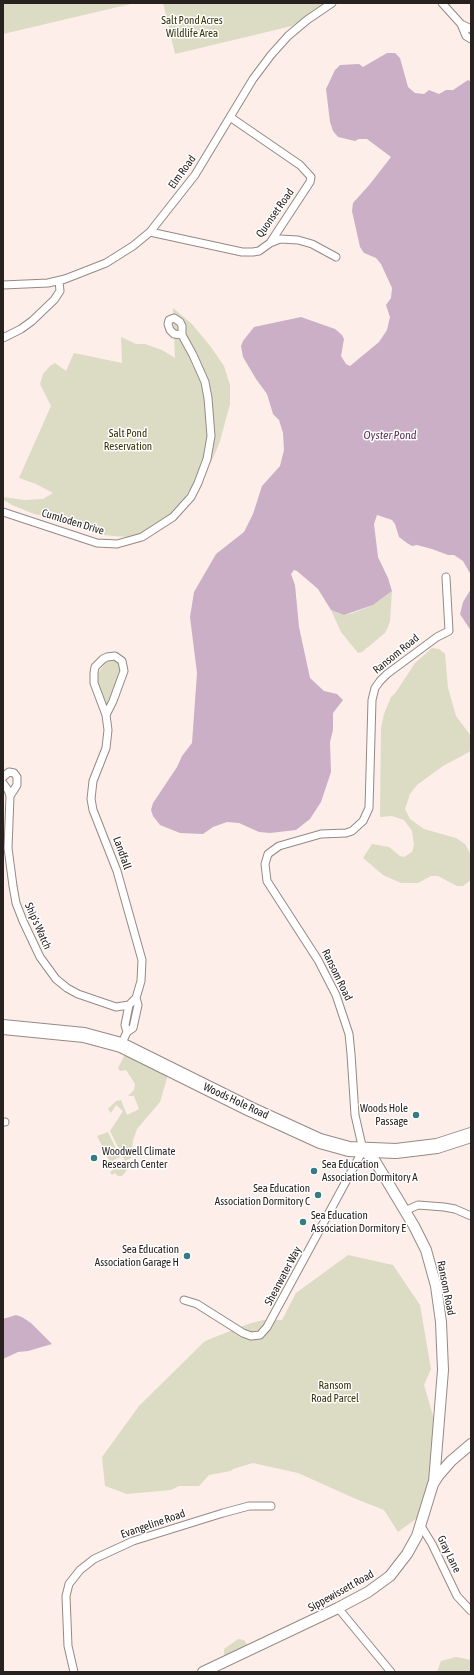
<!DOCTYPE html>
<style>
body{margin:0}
#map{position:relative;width:474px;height:1675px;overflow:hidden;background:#fdeee9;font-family:"Asap Condensed",sans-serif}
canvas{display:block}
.frame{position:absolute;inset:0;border:4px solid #27211f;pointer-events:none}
</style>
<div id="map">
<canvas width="474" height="1675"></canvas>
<div class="frame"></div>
</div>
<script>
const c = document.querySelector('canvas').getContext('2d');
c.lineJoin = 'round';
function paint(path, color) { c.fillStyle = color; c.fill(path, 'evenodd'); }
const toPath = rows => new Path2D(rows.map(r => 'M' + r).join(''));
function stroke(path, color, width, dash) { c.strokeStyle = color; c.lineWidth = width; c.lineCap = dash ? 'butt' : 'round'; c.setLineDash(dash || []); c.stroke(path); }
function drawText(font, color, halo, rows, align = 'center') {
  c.font = font + ' "Asap Condensed",sans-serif'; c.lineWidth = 3; c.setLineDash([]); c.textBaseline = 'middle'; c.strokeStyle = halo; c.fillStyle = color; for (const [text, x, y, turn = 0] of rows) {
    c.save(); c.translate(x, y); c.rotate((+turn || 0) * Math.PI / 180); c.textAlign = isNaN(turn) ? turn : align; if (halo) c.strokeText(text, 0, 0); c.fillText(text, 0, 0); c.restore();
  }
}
const green = toPath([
 [3,3,135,3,3,34],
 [163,3,325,3,292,26,175,54],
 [173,308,192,324,211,347,224,366,230,385,230,404,220,441,214,456,203,475,192,486,179,507,168,517,137,538,104,535,88,531,52,518,34,514,12,505,4,500,3,497,24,500,43,499,53,493,36,484,19,478,51,406,40,384,43,374,50,366,55,363,66,371,74,353,122,363,121,337,136,344,145,344,162,350,175,358],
 [392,591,390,621,388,627,385,633,362,652,358,653,341,632,331,610,344,615,353,613,373,605],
 [432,648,439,649,445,654,448,688,456,716,471,736,471,749,469,752,443,766,417,785,410,794,405,809,410,819,424,829,456,838,465,844,471,855,471,880,463,886,457,886,438,876,431,876,418,883,401,883,383,875,363,858,372,844,389,847,400,856,404,857,412,852,414,845,412,831,404,820,392,816,380,817,381,728,384,714,391,697,396,692,415,663],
 [111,659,119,662,121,671,106,706,97,683,97,675,105,663],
 [125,1054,167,1076,167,1078,160,1102,137,1129,133,1140,131,1158,125,1161,110,1131,123,1111,116,1105,111,1113,108,1109,116,1101,121,1100,127,1115,139,1109,134,1096,128,1096,134,1090,135,1084,126,1070,120,1071,118,1068],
 [108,1132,120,1157,110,1162,97,1136],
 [120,1164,120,1166,124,1164,127,1170,122,1176,118,1176,115,1173,112,1175,110,1172,114,1169,113,1168],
 [348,1255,393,1265,420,1305,431,1369,424,1385,439,1436,427,1511,398,1532,384,1510,356,1499,298,1473,253,1463,233,1469,231,1471,209,1475,199,1486,179,1486,171,1490,127,1494,105,1486,102,1457,139,1406,205,1341,248,1324,263,1320,282,1320,296,1293],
 [238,1639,244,1640,248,1646,224,1658,224,1649],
 [456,1657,471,1660,471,1672,437,1672,441,1661]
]);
const water = toPath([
 [387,53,395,53,400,58,408,87,415,93,424,94,429,90,439,94,446,90,453,90,468,80,471,82,471,575,463,561,454,555,448,555,432,549,417,545,412,546,407,543,399,537,395,524,392,520,377,515,374,524,378,557,388,578,392,591,373,605,344,615,331,610,318,589,297,571,294,570,291,574,295,585,299,627,310,678,324,691,337,694,343,700,333,713,333,730,330,742,331,772,321,802,310,819,296,830,270,833,259,832,239,823,227,822,213,827,203,834,180,833,160,825,153,816,151,810,153,803,177,767,182,756,192,743,197,673,190,617,194,592,216,554,244,532,253,514,262,486,280,466,284,450,283,433,279,420,273,414,267,394,256,379,243,357,241,346,243,341,254,327,301,317,335,329,342,335,344,339,341,356,346,364,350,366,379,342,387,330,390,317,386,305,391,298,392,288,381,264,376,258,364,253,360,247,352,211,353,203,370,184,391,157,367,139,359,139,355,141,338,137,333,131,330,122,326,89,335,70,340,65,359,64,363,67],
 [471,589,471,631,460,614,463,602],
 [16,1315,22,1317,31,1323,52,1344,28,1351,18,1352,3,1359,3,1319]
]);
const street = toPath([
 [442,3,461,24],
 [471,29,461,24,466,36,471,39],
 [150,232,242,252,253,252,259,251,270,243,310,182,311,177,300,165,230,117],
 [270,243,280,239,298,240,312,244,336,257],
 [3,285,48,283,65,279,106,263,133,246,150,232,195,175,253,79,271,55,288,36,307,20,332,3],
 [3,338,21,329,32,321,54,300,60,291,59,281],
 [3,512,97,543,117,544,142,537,173,517,191,497,198,483,207,459,211,436,208,398,205,382,193,355,182,335,182,326,180,322,174,318,169,320,168,324,170,330,174,334,182,335],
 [106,715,113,701,124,671,122,661,115,656,107,657,103,659,95,667,94,673,94,683,106,715,108,730,106,748,93,781,91,799,93,810,117,871,142,960,141,981,136,998,129,1005,125,1025,127,1032],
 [3,777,9,772,14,773,17,777,17,785,10,796,8,790,3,783],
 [10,796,8,848,13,886,16,903,23,921,40,957,56,979,67,988,78,994,116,1007,129,1005],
 [121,1045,127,1032,133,1028,138,1005,136,998],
 [3,1122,5,1122],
 [405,1211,418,1205,444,1207,455,1209,471,1216],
 [184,1300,197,1304,243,1333,251,1336,260,1335,267,1327,363,1150,355,1115,351,1054,349,1034,336,995,318,960,267,881,265,864,268,854,279,846,321,834,346,833,352,831,363,821,369,808,372,700,375,688,380,681,387,674,437,637,449,631,446,577],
 [421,1526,432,1544,457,1596,471,1611],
 [338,1608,391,1672],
 [74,1672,68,1646,66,1596,69,1584,80,1570,94,1559,133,1541,223,1513,249,1506,271,1506]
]);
const secondary = toPath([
 [363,1150,375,1161,414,1226,426,1250,436,1286,441,1322,443,1370,434,1482],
 [203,1672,338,1608,368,1592,390,1576,407,1554,417,1536,433,1484,438,1476,451,1461,471,1444]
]);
const highway = toPath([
 [3,1027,84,1035,121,1045,250,1109,320,1141,349,1149,396,1151,437,1146,471,1135]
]);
const markers = [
 [416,1115,4,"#347c83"],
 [94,1158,4,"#347c83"],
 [314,1171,4,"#347c83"],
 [318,1195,4,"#347c83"],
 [303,1222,4,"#347c83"],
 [187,1256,4,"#347c83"]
];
const parkNames = [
 ["Salt Pond Acres",192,21],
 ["Wildlife Area",192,34],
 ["Salt Pond",128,434],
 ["Reservation",128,447],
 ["Ransom",335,1386],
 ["Road Parcel",335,1399]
];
const streetNames = [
 ["Elm Road",182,172,-54],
 ["Quonset Road",275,213,-55],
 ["Cumloden Drive",73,522,17],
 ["Ransom Road",396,654,-39],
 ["Landfall",122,853,70],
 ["Ship's Watch",38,926,66],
 ["Ransom Road",337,975,64],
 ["Woods Hole Road",236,1101,25],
 ["Shearwater Way",283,1276,-62],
 ["Ransom Road",446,1288,79],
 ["Evangeline Road",153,1524,-19],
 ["Gray Lane",449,1554,64],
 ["Sippewissett Road",341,1591,-29]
];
const poiNames = [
 ["Woods Hole",408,1109],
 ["Passage",408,1122],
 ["Woodwell Climate",102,1152,"left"],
 ["Research Center",102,1165,"left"],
 ["Sea Education",322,1165,"left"],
 ["Association Dormitory A",322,1178,"left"],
 ["Sea Education",310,1189],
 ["Association Dormitory C",310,1202],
 ["Sea Education",311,1216,"left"],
 ["Association Dormitory E",311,1229,"left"],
 ["Sea Education",179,1250],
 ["Association Garage H",179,1263]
];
const waterNames = [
 ["Oyster Pond",390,435]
];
paint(green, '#dcdbc3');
paint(water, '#cbafc6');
stroke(street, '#968984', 9);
stroke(secondary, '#968984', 12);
stroke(highway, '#968984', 16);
stroke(street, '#fff', 7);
stroke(secondary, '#fff', 10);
stroke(highway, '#fff', 14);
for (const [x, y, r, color] of markers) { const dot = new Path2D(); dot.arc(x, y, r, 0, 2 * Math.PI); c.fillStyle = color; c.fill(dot); stroke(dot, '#fff', 1.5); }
drawText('11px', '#363308', '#fff', parkNames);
drawText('11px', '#27211f', '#fff', streetNames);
drawText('11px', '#27211f', '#fff', poiNames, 'right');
drawText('italic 12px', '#5b3456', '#fff', waterNames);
</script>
